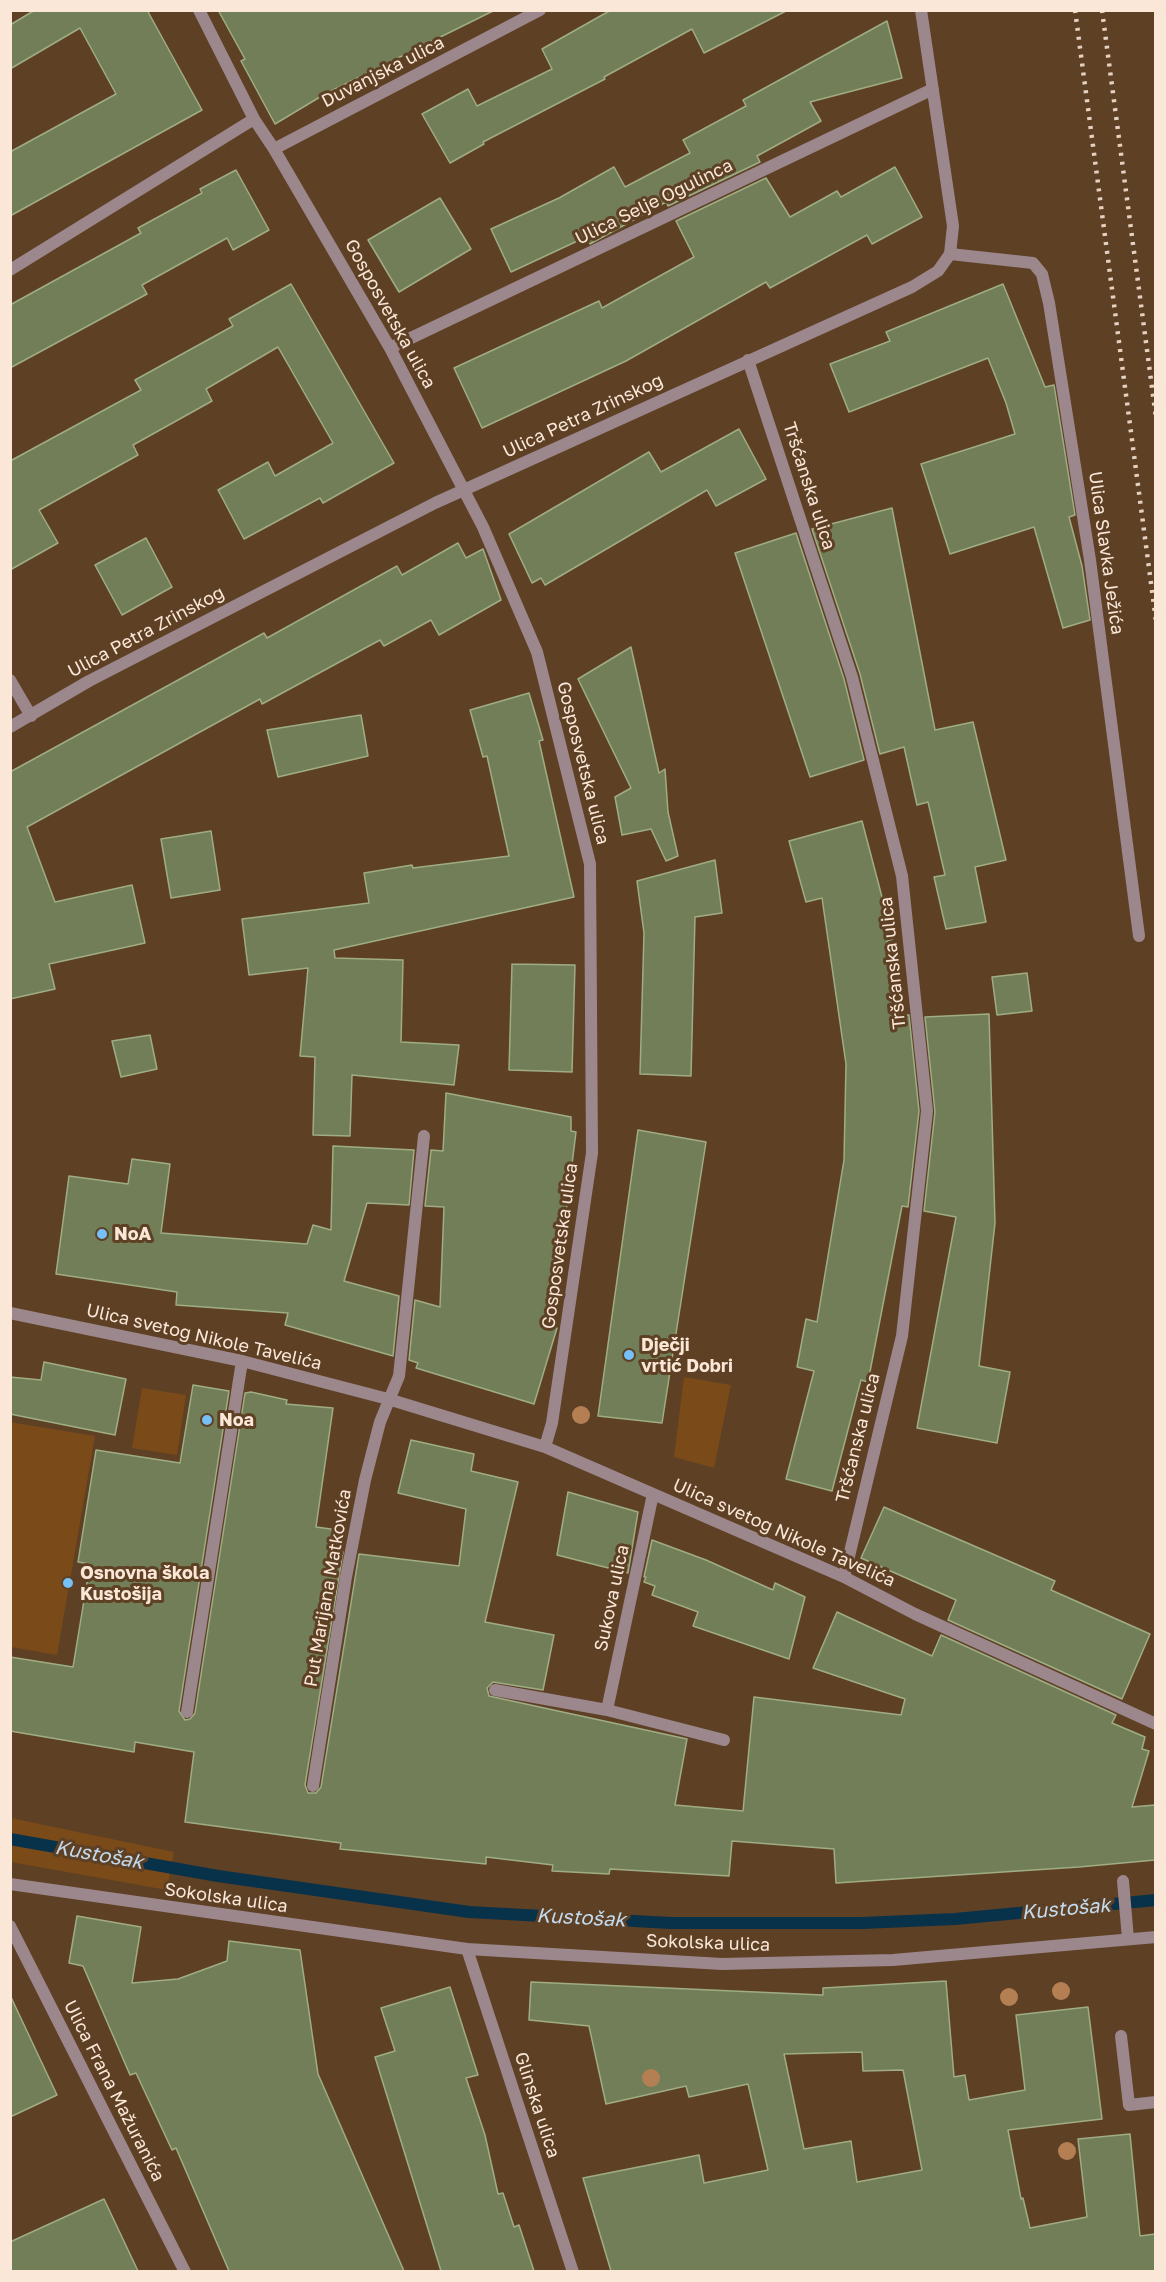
<!DOCTYPE html>
<meta charset="utf-8">
<style>
body{margin:0}
#map{position:relative;width:1166px;height:2282px;overflow:hidden;background:#5e4025;font-family:"Golos Text",sans-serif}
canvas{display:block}
.frame{position:absolute;inset:0;border:12px solid #fae7d8;pointer-events:none}
</style>
<div id="map">
<canvas width="1166" height="2282"></canvas>
<div class="frame"></div>
</div>
<script>
const c = document.querySelector('canvas').getContext('2d');
c.lineJoin = 'round';
function paint(path, color) { c.fillStyle = color; c.fill(path, 'evenodd'); }
const toPath = rows => new Path2D(rows.map(r => 'M' + r).join(''));
function stroke(path, color, width, dash) { c.strokeStyle = color; c.lineWidth = width; c.lineCap = dash ? 'butt' : 'round'; c.setLineDash(dash || []); c.stroke(path); }
function drawText(font, color, halo, rows, align = 'center') {
  c.font = font + ' "Golos Text",sans-serif'; c.lineWidth = 6; c.setLineDash([]); c.textBaseline = 'middle'; c.strokeStyle = halo; c.fillStyle = color; for (const [text, x, y, turn = 0] of rows) {
    c.save(); c.translate(x, y); c.rotate((+turn || 0) * Math.PI / 180); c.textAlign = isNaN(turn) ? turn : align; if (halo) c.strokeText(text, 0, 0); c.fillText(text, 0, 0); c.restore();
  }
}
const green = toPath([
 [684,1377,731,1385,714,1468,674,1457],
 [142,1388,186,1395,177,1455,132,1448],
 [10,1422,95,1436,57,1655,11,1647],
 [11,1818,174,1852,167,1890,11,1862]
]);
const stream = toPath([
 [10,1839,218,1876,469,1912,671,1923,862,1923,955,1919,1156,1900]
]);
const building = toPath([
 [35,10,147,10,202,110,10,216,10,152,116,94,80,28,10,69,10,25,35,10],
 [218,10,495,10,325,94,275,124,241,61,245,59,218,10],
 [611,10,788,10,704,53,692,29,604,77,605,79,483,142,484,144,450,163,422,114,468,89,477,106,552,69,542,49,611,10],
 [887,21,902,78,810,102,821,121,757,156,760,162,668,206,666,202,590,244,586,237,511,272,491,229,559,198,614,167,625,187,690,153,683,140,746,106,743,100,887,21],
 [895,167,922,217,872,244,867,235,770,288,766,282,626,361,482,428,454,368,599,301,602,308,694,257,676,221,766,178,790,217,837,191,841,197,895,167],
 [236,170,269,230,233,250,227,238,142,285,147,294,10,368,10,305,141,233,138,228,202,193,200,189,236,170],
 [440,198,471,249,399,292,368,240,440,198],
 [291,284,394,463,323,503,320,498,244,539,218,490,268,462,275,476,333,443,278,347,206,389,212,401,133,445,138,455,39,510,58,543,10,570,10,458,12,460,141,390,135,380,233,326,229,319,291,284],
 [1003,284,1045,387,1054,385,1075,515,1069,517,1082,566,1090,620,1063,628,1034,527,950,554,921,464,1015,434,1006,403,988,358,849,412,830,364,890,341,886,332,1003,284],
 [739,429,766,479,716,506,707,490,545,585,541,578,532,583,509,534,649,452,661,472,739,429],
 [892,508,935,730,973,722,1006,860,975,867,986,922,946,929,934,877,945,875,928,802,917,805,904,747,880,754,860,674,812,529,892,508],
 [796,533,844,679,864,760,810,777,735,553,796,533],
 [146,538,172,587,122,615,95,565,146,538],
 [458,543,466,558,483,549,501,600,439,635,431,620,384,646,380,640,262,704,260,699,27,827,55,902,132,885,145,943,49,964,55,989,10,999,10,772,264,633,267,638,397,566,402,575,458,543],
 [631,647,659,773,665,769,668,812,678,856,666,861,651,829,622,835,615,797,631,788,578,679,631,647],
 [529,693,543,740,539,741,574,897,334,950,335,958,403,960,401,1042,459,1045,454,1085,352,1075,350,1136,313,1135,315,1057,300,1056,308,968,249,975,242,919,369,903,364,873,412,865,413,868,509,856,487,756,483,757,470,710,529,693],
 [361,715,368,756,278,777,267,730,361,715],
 [862,821,893,939,887,941,898,1015,909,1015,919,1111,908,1207,902,1206,868,1382,861,1380,832,1491,786,1479,814,1371,797,1367,806,1319,817,1322,844,1160,846,1064,822,898,806,902,789,841,862,821],
 [211,831,220,890,171,898,161,839,211,831],
 [715,860,722,913,695,917,691,1076,640,1074,644,933,637,881,715,860],
 [512,964,575,965,572,1072,509,1070,512,964],
 [1027,973,1032,1011,997,1015,992,977,1027,973],
 [989,1014,995,1223,979,1366,1010,1372,997,1443,917,1428,956,1217,924,1211,935,1112,925,1017,989,1014],
 [150,1035,157,1069,121,1077,112,1041,150,1035],
 [446,1093,571,1117,571,1131,576,1132,552,1327,557,1328,534,1404,416,1368,418,1363,409,1360,415,1300,440,1307,444,1207,425,1206,431,1150,443,1151,446,1093],
 [638,1130,706,1142,662,1423,598,1416,638,1130],
 [333,1146,414,1150,409,1205,367,1203,344,1281,399,1296,393,1356,285,1325,288,1313,176,1305,177,1292,56,1274,69,1176,128,1184,132,1159,170,1164,161,1233,307,1244,313,1225,331,1230,333,1146],
 [44,1362,126,1379,115,1435,10,1414,10,1377,41,1380,44,1362],
 [193,1385,229,1391,179,1711,185,1720,190,1719,195,1713,245,1393,251,1392,287,1400,286,1404,333,1408,316,1527,338,1530,335,1551,343,1552,305,1785,308,1793,316,1793,321,1787,359,1554,459,1566,466,1509,398,1493,411,1440,474,1454,471,1471,518,1482,485,1622,554,1635,543,1690,493,1682,487,1688,489,1696,687,1739,675,1805,743,1811,754,1697,901,1715,905,1699,813,1668,837,1612,932,1656,941,1635,1116,1715,1112,1723,1145,1737,1142,1749,1149,1751,1132,1807,1155,1805,1155,1860,1079,1867,836,1883,834,1849,732,1841,729,1876,610,1869,609,1874,552,1871,553,1865,486,1857,486,1864,340,1849,341,1843,185,1822,194,1752,135,1742,134,1752,10,1731,10,1657,73,1667,90,1564,78,1562,96,1450,180,1463,193,1385],
 [568,1492,638,1512,628,1573,557,1555,568,1492],
 [884,1507,1055,1581,1051,1590,1150,1634,1122,1699,948,1620,956,1600,861,1558,884,1507],
 [652,1540,706,1560,773,1590,775,1583,805,1597,789,1659,693,1626,698,1612,652,1595,655,1586,644,1582,646,1577,644,1577,652,1540],
 [77,1916,141,1927,132,1983,178,1979,227,1961,229,1941,300,1950,318,2074,404,2271,229,2271,176,2148,172,2150,136,2073,130,2075,83,1966,69,1963,77,1916],
 [946,1981,954,2077,965,2075,969,2100,1025,2090,1016,2015,1088,2007,1102,2119,1008,2130,1021,2199,1023,2198,1030,2228,1087,2217,1078,2139,1130,2134,1140,2236,1155,2234,1155,2271,611,2271,583,2178,699,2155,704,2183,768,2170,748,2084,689,2097,686,2086,606,2104,589,2026,529,2020,531,1982,823,1995,823,1988,946,1981],
 [862,2052,863,2071,903,2070,922,2170,857,2182,851,2141,804,2149,784,2054,862,2052],
 [450,1987,478,2075,466,2078,485,2135,498,2194,503,2193,514,2227,519,2225,534,2271,441,2271,375,2057,395,2051,381,2008,450,1987],
 [10,1995,57,2095,10,2117,10,1995],
 [104,2199,138,2271,10,2271,10,2242,104,2199]
]);
const service = toPath([
 [950,254,1033,263,1042,274,1049,303,1090,560,1139,936],
 [10,680,31,716],
 [1123,1881,1128,1939],
 [1121,2036,1129,2105,1156,2102]
]);
const minor = toPath([
 [199,10,254,119,274,149,540,10],
 [274,149,390,348,483,527,537,652,590,864,592,1153,552,1423,545,1447],
 [10,270,254,119],
 [390,348,933,89],
 [748,360,852,677,902,876,927,1111,902,1336,844,1577],
 [10,727,89,681,435,503,912,287,938,271,950,254,953,226,921,10],
 [10,1313,242,1361,388,1399,545,1447,844,1577,915,1614,1156,1724],
 [495,1690,607,1710,724,1740],
 [607,1710,653,1494],
 [187,1712,242,1361],
 [313,1786,346,1577,365,1480,380,1422,399,1376,424,1136],
 [10,1926,185,2272],
 [467,1949,573,2272]
]);
const tertiary = toPath([
 [10,1884,467,1949,722,1964,893,1960,1156,1937]
]);
const rail = toPath([
 [1075,10,1156,621],
 [1102,10,1156,418]
]);
const trees = [
 [581,1415],
 [1061,1991],
 [1009,1997],
 [651,2078],
 [1067,2151]
];
const markers = [
 [102,1234,6,"#75c0f6"],
 [629,1355,6,"#75c0f6"],
 [207,1420,6,"#75c0f6"],
 [68,1583,6,"#75c0f6"]
];
const streetNames = [
 ["Duvanjska ulica",383,72,-27],
 ["Ulica Selje Ogulinca",654,202,-26],
 ["Gosposvetska ulica",390,314,61],
 ["Ulica Petra Zrinskog",583,416,-25],
 ["Tršćanska ulica",809,486,72],
 ["Ulica Slavka Ježića",1106,553,82],
 ["Ulica Petra Zrinskog",146,632,-28],
 ["Gosposvetska ulica",583,763,76],
 ["Tršćanska ulica",893,963,-96],
 ["Gosposvetska ulica",560,1246,-82],
 ["Ulica svetog Nikole Tavelića",204,1337,13],
 ["Tršćanska ulica",858,1438,-76],
 ["Ulica svetog Nikole Tavelića",784,1533,24],
 ["Put Marijana Matkovića",328,1588,-80],
 ["Sukova ulica",612,1598,-78],
 ["Sokolska ulica",226,1898,8],
 ["Sokolska ulica",708,1943,2],
 ["Ulica Frana Mažuranića",114,2091,63],
 ["Glinska ulica",537,2105,72]
];
const poiNames = [
 ["NoA",114,1234],
 ["Dječji",641,1345],
 ["vrtić Dobri",641,1366],
 ["Noa",219,1420],
 ["Osnovna škola",80,1573],
 ["Kustošija",80,1594]
];
const waterNames = [
 ["Kustošak",99,1855,10],
 ["Kustošak",1066,1909,-5],
 ["Kustošak",581,1918,3]
];
paint(green, '#7b4a19');
stroke(stream, '#08314a', 12);
paint(building, '#727e57');
stroke(building, '#a0ad84', 1.5);
stroke(service, '#9c878c', 12);
stroke(minor, '#9c878c', 12);
stroke(tertiary, '#9c878c', 12);
stroke(rail, '#e5d1c0', 4.5, [3, 6]);
c.fillStyle = '#b48053';
for (const [x, y] of trees) { c.beginPath(); c.arc(x, y, 9, 0, 2 * Math.PI); c.fill(); }
for (const [x, y, r, color] of markers) { const dot = new Path2D(); dot.arc(x, y, r, 0, 2 * Math.PI); c.fillStyle = color; c.fill(dot); stroke(dot, '#5e4025', 2); }
drawText('18px', '#fae7d8', '#5e4025', streetNames);
drawText('bold 18px', '#fae7d8', '#5e4025', poiNames, 'left');
drawText('italic 20px', '#c2daee', '#5e4025', waterNames);
</script>
